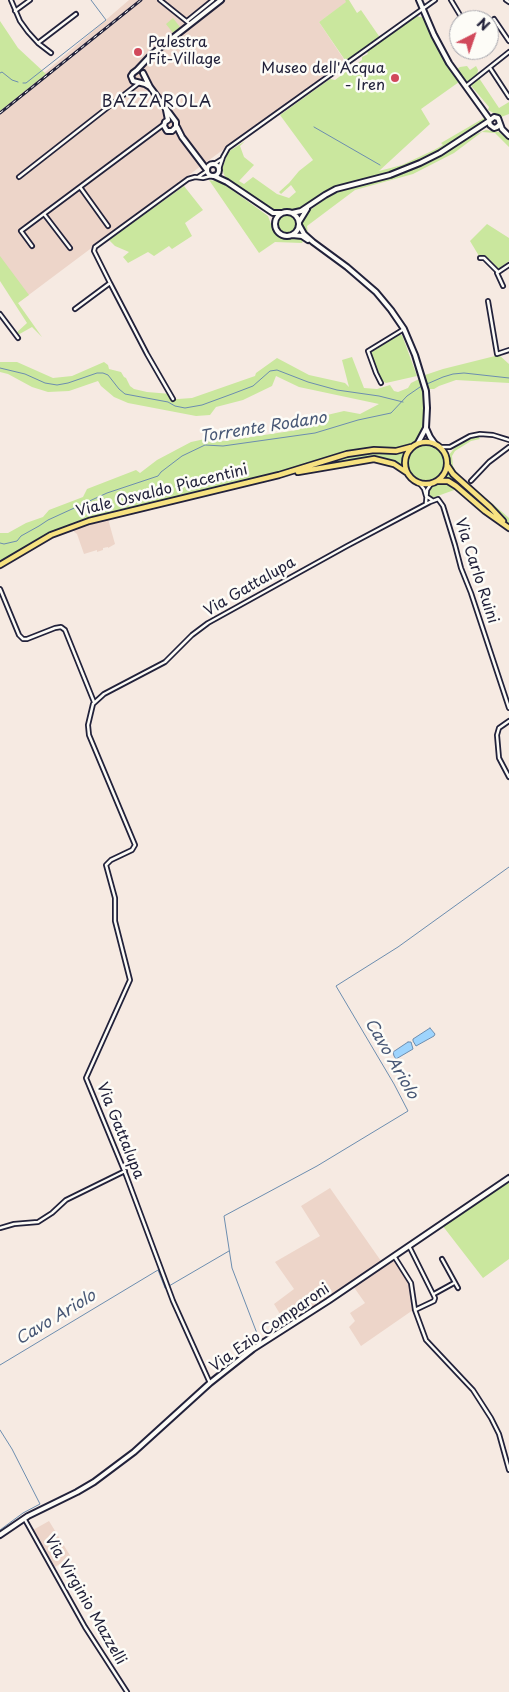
<!DOCTYPE html>
<style>
body{margin:0}
#map{position:relative;width:509px;height:1692px;overflow:hidden;background:#f6eae2;font-family:"Playpen Sans",sans-serif}
canvas{display:block}
.north{position:absolute;left:449px;top:10px;width:50px;height:50px;box-sizing:border-box;background:#fdfcf7;border:1px solid #a5a5ac;border-radius:50%;rotate:41deg;font-size:14px;font-weight:700;line-height:20px;text-align:center;color:#22223b}
.north::after{content:'';display:block;margin:auto;width:18px;height:22px;background:#d1495b;clip-path:polygon(50% 0,100% 100%,50% 72%,0 100%)}
</style>
<div id="map">
<canvas width="509" height="1692"></canvas>
<div class="north">N</div>
</div>
<script>
const c = document.querySelector('canvas').getContext('2d');
c.lineJoin = 'round';
function paint(path, color) { c.fillStyle = color; c.fill(path, 'evenodd'); }
const toPath = rows => new Path2D(rows.map(r => 'M' + r).join(''));
function stroke(path, color, width, dash) { c.strokeStyle = color; c.lineWidth = width; c.lineCap = dash ? 'butt' : 'round'; c.setLineDash(dash || []); c.stroke(path); }
function drawText(font, color, halo, rows, align = 'center') {
  c.font = font + ' "Playpen Sans",sans-serif'; c.lineWidth = 5; c.setLineDash([]); c.textBaseline = 'middle'; c.strokeStyle = halo; c.fillStyle = color; for (const [text, x, y, turn = 0] of rows) {
    c.save(); c.translate(x, y); c.rotate((+turn || 0) * Math.PI / 180); c.textAlign = isNaN(turn) ? turn : align; if (halo) c.strokeText(text, 0, 0); c.fillText(text, 0, 0); c.restore();
  }
}
const built = toPath([
 [129,0,345,0,347,2,319,22,345,61,205,163,18,303,0,280,0,111],
 [108,519,115,544,108,548,108,547,103,548,103,550,97,552,97,550,84,554,77,534,72,530],
 [330,1188,381,1261,394,1252,408,1275,410,1283,413,1310,361,1346,349,1327,355,1321,350,1313,365,1303,353,1286,289,1329,274,1304,294,1289,275,1262,320,1236,301,1206],
 [49,1521,71,1557,55,1567,33,1530]
]);
const green = toPath([
 [345,0,349,0,357,13,361,10,381,39,347,63,319,22,346,2],
 [417,15,419,17,423,17,437,47,459,82,421,109,430,124,379,171,402,165,434,150,443,145,441,143,484,118,483,116,484,115,487,120,481,126,470,131,435,153,417,162,386,173,339,185,323,193,298,209,283,209,280,210,273,210,225,177,222,169,228,152,245,141,240,146,244,157,254,165,239,181,244,184,253,177,277,194,289,198,296,192,291,185,281,194,279,192,289,183,299,171,313,160,280,115,330,79,335,80,362,60,362,57,368,54,367,52],
 [173,18,180,27,173,33,166,24],
 [0,21,18,48,46,74,0,111],
 [467,66,470,70,476,66,478,70,477,75,499,108,509,102,509,114,501,117,488,110,489,107,467,81,464,80,457,69,460,67],
 [486,130,499,132,509,140,509,147,495,133,482,132,454,153,413,174,355,190,307,226,308,234,302,225,302,221,306,213,331,195,340,191,404,173,441,155,474,135],
 [209,180,221,182,268,216,274,232,280,238,299,237,304,239,302,243,275,242,259,253],
 [184,186,203,210,185,223,192,236,172,249,169,246,154,256,148,252,128,263,123,257,129,252,115,246,109,240],
 '278 224a9 9 0 1 1 18 0a9 9 0 1 1-18 0Z',
 [487,224,509,238,509,261,499,269,486,256,483,255,479,256,470,241],
 [0,256,29,295,18,303,42,337,32,327,16,336,15,334,27,323,0,281],
 [399,335,402,335,417,376,386,383,382,381,377,373,370,353],
 [499,355,509,364,509,383,456,380,439,386,434,389,428,389,425,375,443,369],
 [352,357,364,388,377,389,390,385,394,391,398,392,408,388,411,383,419,379,425,399,424,419,424,430,418,440,409,445,394,449,367,448,338,455,273,474,86,519,45,536,0,562,0,533,8,533,26,523,43,517,49,510,83,497,87,489,136,470,140,473,157,460,191,442,205,439,225,441,297,430,306,423,314,426,327,415,344,411,360,414,379,404,299,387,276,376,272,386,243,400,216,407,210,415,196,416,128,403,114,397,101,386,98,381,69,391,48,392,32,387,8,374,0,372,0,362,17,362,53,378,72,376,104,362,108,365,109,369,121,372,124,377,126,378,130,386,134,389,147,392,171,394,173,399,178,399,192,398,255,376,256,373,277,358,309,375,345,383,349,387,342,360],
 [478,436,480,439,471,441,455,451,452,456,453,466,457,473,509,518,509,524,453,471,450,467,449,455,456,446,467,439],
 '407 463a19 19 0 1 1 38 0a19 19 0 1 1-38 0Z',
 [404,451,402,466,389,460,374,457,309,467,360,453],
 [449,471,488,508,495,516,455,483,444,478],
 [440,483,449,484,457,489,432,498,428,495,429,489,431,486],
 [509,1174,509,1259,483,1278,442,1225]
]);
const water = toPath([
 [430,1028,435,1034,434,1036,416,1046,413,1041,413,1039,430,1028],
 [408,1042,411,1042,413,1049,396,1059,394,1056,393,1052,408,1042]
]);
const stream = toPath([
 [0,73,2,72,12,80,18,82],
 [23,83,26,83,106,20,91,0],
 [314,127,380,165],
 [0,368,25,374,45,383,57,385,68,383,97,373,103,373,108,375,119,389,125,394,168,402,175,406,185,408,202,405,232,394,253,386,270,371,277,370,308,382,337,390,379,396,403,402],
 [0,543,4,544,17,541,21,536,39,526,48,520,107,493,158,476,161,472,182,456,205,445,223,446,315,433,358,420,391,413,407,396,420,387,443,377,453,374,464,373,509,378],
 [169,1286,229,1251],
 [258,1336,232,1268,224,1216,317,1166,408,1111,394,1084,336,986,398,947,509,867],
 [0,1365,158,1270,165,1288],
 [0,1430,12,1449,40,1504,23,1513,0,1530]
]);
const street = toPath([
 [11,0,20,21,28,32,38,43,51,53],
 [160,0,190,24],
 [451,0,460,15],
 [506,0,509,2],
 [15,11,30,0],
 [494,19,509,41],
 [187,21,213,0],
 [38,43,76,14],
 [490,68,509,97],
 [466,86,509,52],
 [214,164,222,159],
 [219,169,223,157,228,148,435,0],
 [19,177,139,83],
 [198,177,207,171],
 [80,187,108,226],
 [44,214,70,248],
 [32,246,21,231,163,125],
 [480,258,484,258,498,272],
 [110,283,147,354,173,399],
 [503,286,497,273,509,265],
 [488,301,497,354,509,350],
 [75,309,110,283,94,251,95,247,188,179,195,177,203,178,211,176],
 [0,314,18,338],
 [381,383,376,373,368,351,404,329],
 [440,447,450,447,470,436,480,434,493,435,509,440],
 [471,481,489,462,509,447],
 [420,484,424,489,426,496,432,500],
 [426,503,427,490,431,484],
 [0,589,19,635,23,639,27,639,55,628,61,627,65,630,94,702],
 [509,721,499,728,497,735,499,758,509,777],
 [0,1228,14,1224,38,1222,52,1213,66,1200,125,1171],
 [409,1246,435,1298,434,1301,415,1310],
 [394,1256,411,1283,415,1310,426,1340,473,1390,491,1418,499,1434,509,1470],
 [442,1259,458,1288],
 [434,1294,454,1283],
 [210,1383,173,1301,126,1175,86,1078,130,980,115,921,115,898,106,865,111,860,132,850,135,845,89,735,88,725,93,704,104,694,165,662,192,635,208,623,347,546,430,502,438,499,443,506,455,545,461,568,471,593,509,708],
 [24,1518,85,1627,127,1692]
]);
const secondary = toPath([
 [419,0,434,35,449,63,490,120],
 [143,73,150,87,176,122,176,127,172,131,167,131,164,126,165,122,168,120,166,110],
 [150,87,145,84,133,81,131,76,133,73,137,70,152,54,221,0],
 [500,124,497,127,494,128,490,125,489,121,494,117,498,118,502,129,509,136],
 [177,127,182,137,207,170],
 '207 170a6 6 0 1 1 12 0a6 6 0 1 1-12 0Z',
 [214,176,227,182,273,213,282,213],
 '275 224a12 12 0 1 1 24 0a12 12 0 1 1-24 0Z',
 [292,213,301,211,325,195,336,189,390,175,420,163,440,153,489,121],
 [299,222,307,209],
 [299,225,304,234,313,242,347,267,376,292,391,310,404,329,415,355,426,391,427,408,426,428,418,443],
 [292,235,302,236,308,240],
 [426,428,430,437,435,444],
 [0,1535,28,1516,77,1492,94,1482,134,1452,210,1383,253,1349,328,1301,509,1178]
]);
const primary = toPath([
 '405 463a21 21 0 1 1 42 0a21 21 0 1 1-42 0Z',
 [447,465,453,474,490,507,503,521],
 [298,472,374,459,394,464,406,472],
 [438,481,448,481,456,486,485,511,509,528],
 [0,565,51,535,89,521,279,475,347,454,374,450,396,451,411,447]
]);
const rail = toPath([
 [0,113,141,0]
]);
const markers = [
 [138,52,5,"#d1495b"],
 [395,78,5,"#d1495b"]
];
const poiNames = [
 ["Palestra",148,43],
 ["Fit-Village",148,60],
 ["Museo dell'Acqua",385,69,"right"],
 ["- Iren",385,86,"right"]
];
const streetNames = [
 ["Viale Osvaldo Piacentini",162,491,-14],
 ["Via Carlo Ruini",476,571,72],
 ["Via Gattalupa",250,587,-30],
 ["Via Gattalupa",120,1131,68],
 ["Via Ezio Comparoni",270,1328,-35],
 ["Via Virginio Mazzelli",85,1600,60]
];
const neighbourhoodNames = [
 ["BAZZAROLA",157,103]
];
const waterNames = [
 ["Torrente Rodano",263,428,-9],
 ["Cavo Ariolo",391,1059,60],
 ["Cavo Ariolo",56,1318,-31]
];
paint(built, '#edd5c9');
paint(green, '#cae79e');
paint(water, '#9ed4fd');
stroke(water, '#6c8daf', 1);
stroke(stream, '#6c8daf', 1);
stroke(street, '#22223b', 6);
stroke(secondary, '#22223b', 8);
stroke(primary, '#22223b', 8);
stroke(street, '#fdfcf7', 2.5);
stroke(secondary, '#fdfcf7', 4);
stroke(primary, '#f7e281', 4.5);
stroke(rail, '#22223b', 3);
stroke(rail, '#fdfcf7', 1, [4]);
for (const [x, y, r, color] of markers) { const dot = new Path2D(); dot.arc(x, y, r, 0, 2 * Math.PI); c.fillStyle = color; c.fill(dot); stroke(dot, '#fdfcf7', 2); }
drawText('15px', '#22223b', '#fdfcf7', poiNames, 'left');
drawText('15px', '#22223b', '#fdfcf7', streetNames);
c.letterSpacing = '1px';
drawText('16px', '#22223b', '#fdfcf7', neighbourhoodNames);
c.letterSpacing = '0px';
drawText('italic 16px', '#475775', '#fdfcf7', waterNames);
</script>
